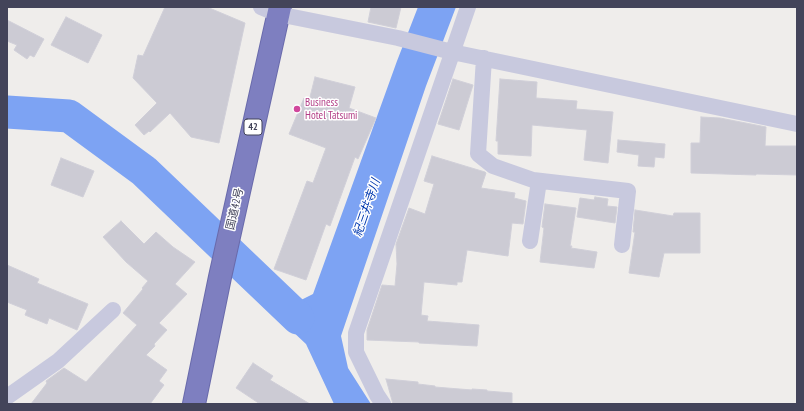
<!DOCTYPE html>
<meta charset="utf-8">
<style>
body{margin:0}
#map{position:relative;width:804px;height:411px;overflow:hidden;background:#efedeb;font-family:"PT Sans Narrow",sans-serif}
canvas{display:block}
.frame{position:absolute;inset:0;border:8px solid #43445a;pointer-events:none}
</style>
<div id="map">
<canvas width="804" height="411"></canvas>
<div class="frame"></div>
</div>
<script>
const c = document.querySelector('canvas').getContext('2d');
c.lineJoin = 'round';
function paint(path, color) { c.fillStyle = color; c.fill(path, 'evenodd'); }
const toPath = rows => new Path2D(rows.map(r => 'M' + r).join(''));
function stroke(path, color, width, dash) { c.strokeStyle = color; c.lineWidth = width; c.lineCap = dash ? 'butt' : 'round'; c.setLineDash(dash || []); c.stroke(path); }
function drawText(font, color, halo, rows, align = 'center') {
  c.font = font + ' "PT Sans Narrow","Noto Sans JP",sans-serif'; c.lineWidth = 3; c.setLineDash([]); c.textBaseline = 'middle'; c.strokeStyle = halo; c.fillStyle = color; for (const [text, x, y, turn = 0] of rows) {
    c.save(); c.translate(x, y); c.rotate((+turn || 0) * Math.PI / 180); c.textAlign = isNaN(turn) ? turn : align; if (halo) c.strokeText(text, 0, 0); c.fillText(text, 0, 0); c.restore();
  }
}
const water = toPath([
 [418,7,456,7,426,86,341,336,348,368,371,404,334,404,306,344,259,300,272,276,301,300,313,294,397,61]
]);
const river = toPath([
 [7,112,69,116,144,171,298,318]
]);
const building = toPath([
 [165,7,207,7,245,23,219,143,191,137,170,113,150,132,149,131,144,135,135,125,157,103,133,78,138,55,143,56,165,7],
 [371,7,401,7,396,28,368,22,371,7],
 [66,17,102,35,88,63,51,45,66,17],
 [7,20,44,39,34,57,30,55,27,59,14,50,17,45,7,41,7,20],
 [315,77,355,87,349,108,376,118,358,159,355,157,330,226,326,224,306,280,274,269,307,181,313,183,326,148,289,134,304,98,309,101,315,77],
 [453,79,473,85,459,130,438,124,453,79],
 [500,79,537,82,536,98,577,101,576,109,613,112,608,163,584,160,587,130,532,125,531,156,498,154,498,141,496,141,500,79],
 [701,117,720,118,766,127,765,146,797,146,797,175,756,174,756,175,691,173,691,143,700,143,701,117],
 [618,140,665,144,664,158,655,157,654,167,638,166,639,155,617,152,618,140],
 [432,156,485,172,486,173,481,188,515,193,514,198,526,201,523,224,512,223,508,256,467,250,462,282,457,282,457,285,424,282,421,315,428,316,427,321,479,325,477,346,419,343,419,342,367,340,367,330,382,285,395,286,397,264,396,244,409,208,425,214,434,184,424,181,432,156],
 [61,158,94,171,83,197,51,185,61,158],
 [595,197,608,199,607,206,617,207,615,223,577,217,580,198,594,200,595,197],
 [545,204,576,208,570,246,572,246,571,248,597,252,594,268,540,262,544,228,542,227,545,204],
 [635,210,673,216,674,213,700,213,700,253,664,253,659,277,629,273,635,232,633,232,635,210],
 [121,221,144,244,156,232,173,247,195,262,175,284,187,294,159,323,167,330,154,344,155,346,146,355,167,370,159,381,164,385,150,404,31,404,47,383,46,381,64,368,86,382,137,325,123,313,143,289,142,288,148,281,126,262,103,237,121,221],
 [7,265,39,279,37,283,88,304,77,330,49,318,47,324,25,315,27,310,7,302,7,265],
 [253,363,273,376,270,380,310,404,260,404,236,388,253,363],
 [386,379,418,382,418,384,435,386,435,387,472,390,472,389,487,390,487,391,512,393,512,404,393,404,386,379]
]);
const street = toPath([
 [261,7,278,14,398,38,452,52,797,124],
 [484,58,478,154,493,166,533,180,628,191,622,245],
 [530,241,539,181],
 [7,397,58,361,113,310],
 [383,404,377,395,356,352,356,333,468,7]
]);
const highway = toPath([
 [194,404,220,277,280,7]
]);
const markers = [
 [297,109,4,"#d1479c"]
];
const shields = [
 [253,127,18]
];
const shieldNames = [
 ["42",253,127]
];
const hotelNames = [
 ["Business",305,103],
 ["Hotel Tatsumi",305,116]
];
const streetNames = [
 ["国道42号",235,209,-77]
];
const waterNames = [
 ["紀三井寺川",367,208,-71]
];
paint(water, '#7da3f3');
stroke(river, '#7da3f3', 33);
paint(building, '#cccbd4');
stroke(building, '#d0cfd8', 1);
stroke(highway, '#696aab', 24);
stroke(street, '#c8c9de', 16);
stroke(highway, '#7e7fc0', 22);
for (const [x, y, r, color] of markers) { const dot = new Path2D(); dot.arc(x, y, r, 0, 2 * Math.PI); c.fillStyle = color; c.fill(dot); stroke(dot, '#fff', 1.5); }
for (const [x, y, w] of shields) { const box = new Path2D(); box.roundRect(x - w / 2, y - 8, w, 16, 3); c.fillStyle = '#fff'; c.fill(box); stroke(box, '#43445a', 1); }
drawText('bold 10px', '#43445a', null, shieldNames);
drawText('11px', '#b23c85', '#fff', hotelNames, 'left');
drawText('11px', '#43445a', '#fff', streetNames);
drawText('italic 12px', '#0038af', '#fff', waterNames);
</script>
